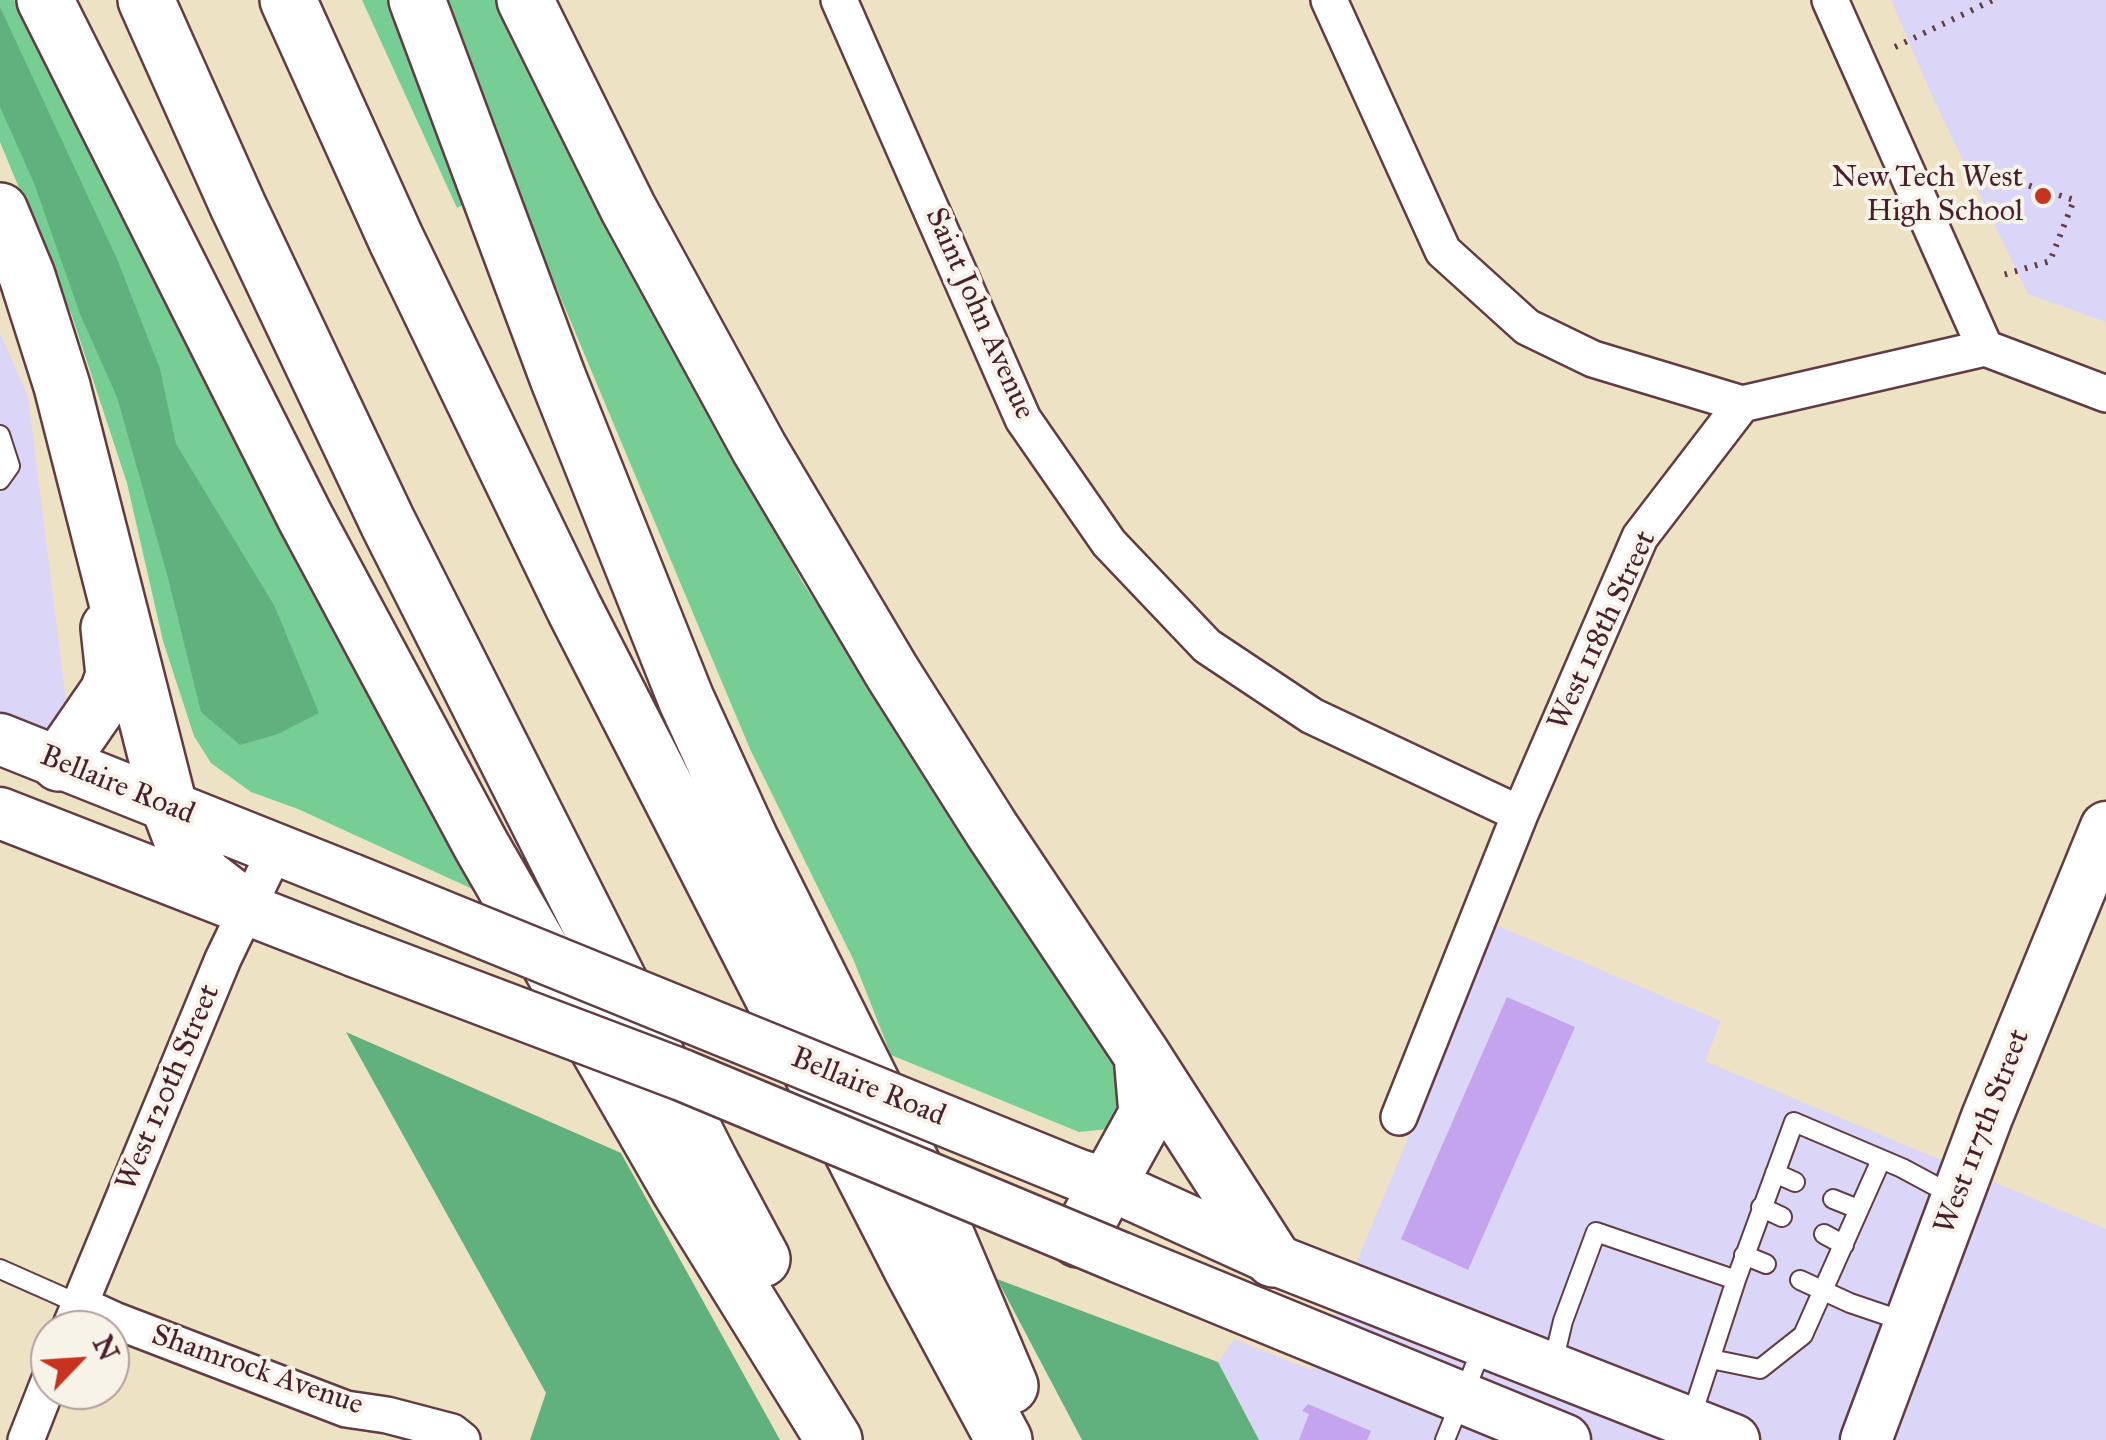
<!DOCTYPE html>
<style>
body{margin:0}
#map{position:relative;width:2106px;height:1440px;overflow:hidden;background:#ede3c4;font-family:"IM FELL Great Primer",serif}
canvas{display:block}
.north{position:absolute;left:30px;top:1310px;width:100px;height:100px;box-sizing:border-box;background:#f7f3e8;border:2px solid #b29e9c;border-radius:50%;rotate:65deg;font-size:28px;font-weight:700;line-height:40px;text-align:center;color:#4a1f2b}
.north::after{content:'';display:block;margin:auto;width:35px;height:45px;background:#c8321e;clip-path:polygon(50% 0,100% 100%,50% 72%,0 100%)}
</style>
<div id="map">
<canvas width="2106" height="1440"></canvas>
<div class="north">N</div>
</div>
<script>
const c = document.querySelector('canvas').getContext('2d');
c.lineJoin = 'round';
function paint(path, color) { c.fillStyle = color; c.fill(path, 'evenodd'); }
const toPath = rows => new Path2D(rows.map(r => 'M' + r).join(''));
function stroke(path, color, width, dash) { c.strokeStyle = color; c.lineWidth = width; c.lineCap = dash ? 'butt' : 'round'; c.setLineDash(dash || []); c.stroke(path); }
function drawText(font, color, halo, rows, align = 'center') {
  c.font = font + ' "IM FELL Great Primer",serif'; c.lineWidth = 8; c.setLineDash([]); c.textBaseline = 'middle'; c.strokeStyle = halo; c.fillStyle = color; for (const [text, x, y, turn = 0] of rows) {
    c.save(); c.translate(x, y); c.rotate((+turn || 0) * Math.PI / 180); c.textAlign = isNaN(turn) ? turn : align; if (halo) c.strokeText(text, 0, 0); c.fillText(text, 0, 0); c.restore();
  }
}
const built = toPath([
 [1891,0,2106,0,2106,322,2028,294,1933,98],
 [0,333,28,396,78,796,0,763],
 [1496,925,1721,1021,1705,1061,2106,1229,2106,1440,1259,1440,1218,1362,1234,1339,1312,1370]
]);
const green = toPath([
 [0,0,14,0,318,598,479,892,298,809,251,792,211,763,194,736,163,641,127,483,72,316,0,142],
 [362,0,398,0,472,200,457,208],
 [446,0,502,0,623,250,803,583,1113,1049,1129,1093,1108,1129,1079,1132,891,1055,854,961,750,749,508,172]
]);
const forest = toPath([
 [0,7,117,259,160,369,176,444,274,605,319,713,278,734,240,745,201,712,167,574,117,397,80,314,34,183,0,107],
 [346,1032,621,1153,780,1440,530,1440,546,1393],
 [997,1279,1218,1362,1259,1440,1082,1440]
]);
const building = toPath([
 [1507,997,1575,1027,1468,1270,1401,1239],
 [1308,1404,1371,1431,1367,1440,1299,1440,1309,1414,1302,1411]
]);
const path = toPath([
 [1895,47,1993,0],
 [1989,173,2074,200,2050,261,2003,275]
]);
const lane = toPath([
 [0,435,10,466,0,480],
 [1775,1173,1795,1182],
 [1833,1199,1858,1209],
 [1761,1207,1782,1217],
 [1824,1234,1844,1245],
 [1744,1255,1766,1264],
 [0,1269,79,1304],
 [1800,1280,1850,1303,1906,1322],
 [1711,1359,1760,1369,1803,1335,1881,1160],
 [1553,1363,1563,1321,1596,1232,1736,1280,1794,1122,1902,1168,1956,1197],
 [1691,1418,1736,1280],
 [1445,1440,1484,1343]
]);
const street = toPath([
 [839,0,1023,419,1109,543,1207,646,1312,716,1520,814],
 [1329,0,1443,251,1527,327,1593,359,1742,404],
 [1830,0,1985,348],
 [1399,1117,1520,814,1640,537,1742,404,1985,348,2106,394],
 [79,1304,114,1320,346,1409,387,1415,452,1432,462,1440],
 [69,1330,223,959,276,849],
 [26,1440,50,1379]
]);
const secondary = toPath([
 [0,739,351,879],
 [0,813,354,951],
 [1076,1174,1108,1184,1273,1259,1734,1440],
 [1119,1257,1565,1440],
 [1866,1440,1987,1117,2106,827]
]);
const highway = toPath([
 [45,0,305,517,481,845,680,1191,834,1440],
 [146,0,238,206,388,523,709,1160,762,1259],
 [288,0,396,239,574,608,913,1271,1004,1440],
 [417,0,558,378,686,699,750,839,938,1216,1010,1386],
 [525,0,628,208,759,448,892,672,992,830,1142,1055,1273,1259],
 [0,211,27,276,62,386,169,806,180,835,203,875,247,909],
 [59,763,108,692,114,675,109,628],
 [1078,1239,1147,1114,1142,1055]
]);
const secondaryBridge = toPath([
 [351,879,1076,1174],
 [354,951,682,1075,1119,1257]
]);
const markers = [
 [2043,196,10,"#c8321e"]
];
const poiNames = [
 ["New Tech West",2023,179],
 ["High School",2023,213]
];
const streetNames = [
 ["Saint John Avenue",979,314,66],
 ["West 118th Street",1603,631,-65],
 ["Bellaire Road",117,786,22],
 ["West 120th Street",169,1088,-67],
 ["Bellaire Road",868,1088,22],
 ["West 117th Street",1983,1132,-69],
 ["Shamrock Avenue",257,1371,19]
];
paint(built, '#dbd6f7');
paint(green, '#77ce94');
paint(forest, '#61b17e');
paint(building, '#c4a4ee');
stroke(lane, '#623c42', 22);
stroke(street, '#623c42', 40);
stroke(secondary, '#623c42', 55);
stroke(highway, '#623c42', 60);
stroke(path, '#623c42', 6, [2.5, 8]);
stroke(lane, '#fff', 18);
stroke(street, '#fff', 35);
stroke(secondary, '#fff', 50);
stroke(highway, '#fff', 55);
stroke(secondaryBridge, '#623c42', 55, []);
stroke(secondaryBridge, '#fff', 50);
for (const [x, y, r, color] of markers) { const dot = new Path2D(); dot.arc(x, y, r, 0, 2 * Math.PI); c.fillStyle = color; c.fill(dot); stroke(dot, '#f7f3e8', 4); }
drawText('30px', '#4a1f2b', '#f7f3e8', poiNames, 'right');
drawText('30px', '#4a1f2b', '#f7f3e8', streetNames);
</script>
